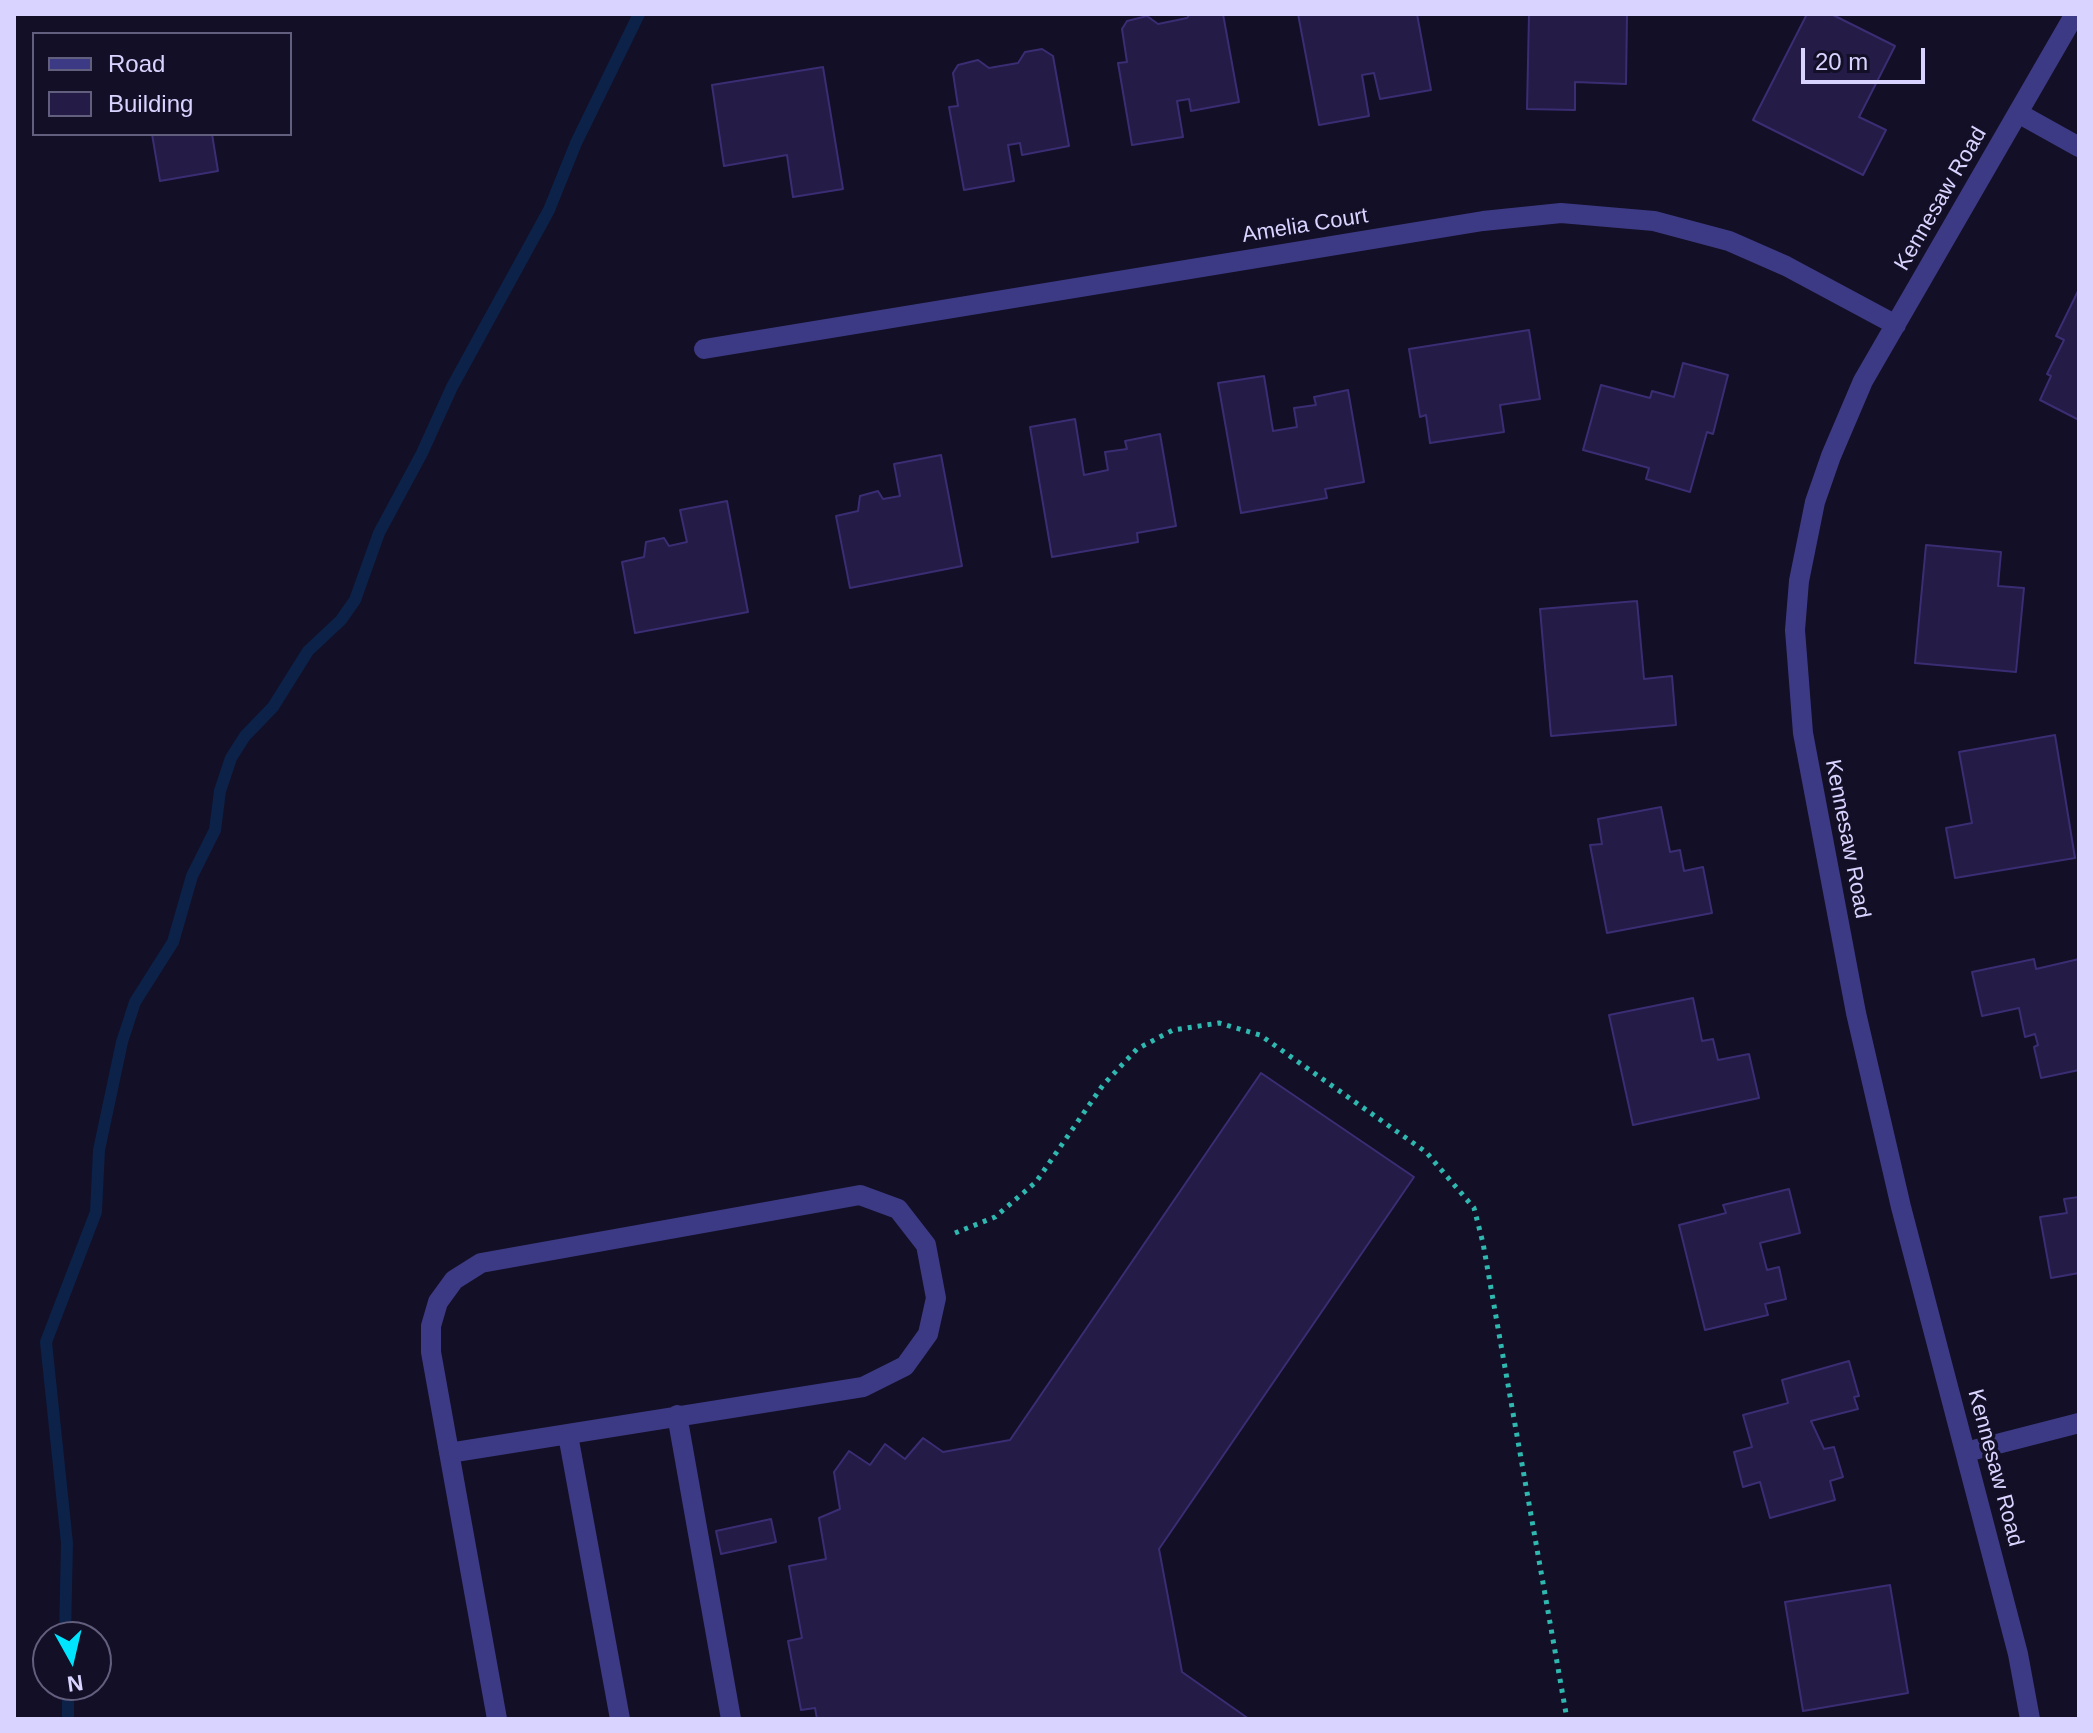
<!DOCTYPE html>
<style>
body{margin:0}
#map{position:relative;width:2093px;height:1733px;overflow:hidden;background:#130f26;font-family:Helvetica,sans-serif}
canvas{display:block}
.frame{position:absolute;inset:0;border:16px solid #d9d4ff;pointer-events:none}
.legend{position:absolute;left:32px;top:32px;width:260px;height:104px;box-sizing:border-box;background:#130f26;border:2px solid #625e7d;margin:0;padding:10px 14px;list-style:none;font-size:24px;color:#d9d4ff}
.legend li{display:flex;align-items:center;gap:16px;height:40px}
.legend b{width:40px;border:2px solid #625e7d}
.north{position:absolute;left:32px;top:1621px;width:80px;height:80px;box-sizing:border-box;background:#130f26;border:2px solid #625e7d;border-radius:50%;rotate:172deg;font-size:22px;font-weight:700;line-height:32px;text-align:center;color:#d9d4ff}
.north::after{content:'';display:block;margin:auto;width:28px;height:36px;background:#00e5ff;clip-path:polygon(50% 0,100% 100%,50% 72%,0 100%)}
.scale{position:absolute;left:1801px;top:48px;width:124px;height:36px;box-sizing:border-box;border:4px solid #d9d4ff;border-top:0;padding-left:10px;font-size:24px;line-height:28px;white-space:nowrap;color:#d9d4ff;-webkit-text-stroke:6px #130f26;paint-order:stroke}
</style>
<div id="map">
<canvas width="2093" height="1733"></canvas>
<div class="frame"></div>
<ul class="legend">
<li><b style="height:10px;background:#3d3a85"></b>Road</li>
<li><b style="height:22px;background:#241b47"></b>Building</li>
</ul>
<div class="north">N</div>
<div class="scale">20 m</div>
</div>
<script>
const c = document.querySelector('canvas').getContext('2d');
c.lineJoin = 'round';
const toPath = rows => new Path2D(rows.map(r => 'M' + r).join(''));
function stroke(path, color, width, dash) { c.strokeStyle = color; c.lineWidth = width; c.lineCap = dash ? 'butt' : 'round'; c.setLineDash(dash || []); c.stroke(path); }
function paint(path, color) { c.fillStyle = color; c.fill(path, 'evenodd'); }
function drawText(font, color, halo, rows, align = 'center') {
  c.font = font + ' Helvetica,sans-serif'; c.lineWidth = 7; c.setLineDash([]); c.textBaseline = 'middle'; c.strokeStyle = halo; c.fillStyle = color; for (const [text, x, y, turn = 0] of rows) {
    c.save(); c.translate(x, y); c.rotate((+turn || 0) * Math.PI / 180); c.textAlign = isNaN(turn) ? turn : align; if (halo) c.strokeText(text, 0, 0); c.fillText(text, 0, 0); c.restore();
  }
}
const stream = toPath([
 [65,1637,67,1543,46,1342,96,1212,99,1150,122,1042,135,1002,173,942,192,876,215,830,220,791,231,758,245,736,273,707,308,651,341,620,355,600,379,533,422,453,452,387,549,210,576,143,639,14],
 [68,1685,68,1719]
]);
const building = toPath([
 [1190,14,1223,14,1239,102,1191,111,1189,99,1177,101,1183,137,1132,145,1118,63,1127,62,1122,29,1127,21,1147,16,1158,24,1187,18,1190,14],
 [1298,14,1417,14,1431,90,1380,99,1374,73,1362,75,1369,116,1319,125,1298,14],
 [1529,14,1627,14,1626,84,1575,82,1575,110,1527,109,1529,14],
 [1807,14,1831,14,1895,46,1859,117,1886,130,1863,175,1753,120,1807,14],
 [1042,49,1053,56,1069,146,1022,155,1020,143,1008,145,1014,181,964,190,949,107,958,106,953,73,958,65,978,60,989,68,1018,63,1025,52,1042,49],
 [823,67,843,189,793,197,787,155,724,166,712,85,823,67],
 [152,134,212,134,218,171,160,181,152,134],
 [2079,289,2079,420,2040,400,2051,376,2047,374,2064,340,2056,336,2079,289],
 [1529,330,1540,399,1500,405,1504,432,1430,443,1426,415,1420,417,1409,349,1529,330],
 [1683,363,1728,375,1713,434,1707,432,1690,492,1646,479,1649,468,1583,450,1601,385,1650,398,1652,391,1674,397,1683,363],
 [1264,376,1273,431,1297,427,1294,408,1316,405,1314,397,1348,390,1364,482,1325,489,1327,498,1241,513,1218,383,1264,376],
 [1075,419,1084,475,1108,470,1105,452,1127,449,1125,441,1160,434,1176,526,1137,533,1138,542,1052,557,1030,427,1075,419],
 [941,455,962,566,850,588,836,516,858,511,860,496,878,491,883,499,900,496,894,464,941,455],
 [727,501,748,612,635,633,622,562,644,557,646,542,664,538,669,546,687,542,680,510,727,501],
 [1926,545,2001,552,1998,586,2024,588,2016,672,1915,663,1926,545],
 [1637,601,1644,679,1672,676,1676,725,1551,736,1540,609,1637,601],
 [2055,735,2075,858,1955,878,1946,828,1972,823,1959,752,2055,735],
 [1661,807,1670,852,1680,850,1684,871,1703,867,1712,913,1607,933,1590,845,1602,844,1598,819,1661,807],
 [2034,959,2036,969,2079,959,2079,1070,2041,1078,2034,1047,2038,1045,2035,1034,2025,1037,2019,1008,1982,1016,1972,972,2034,959],
 [1693,998,1702,1041,1713,1039,1718,1060,1749,1054,1759,1098,1633,1125,1609,1015,1693,998],
 [1261,1073,1414,1177,1159,1549,1182,1672,1249,1719,817,1719,815,1708,801,1710,788,1641,802,1638,789,1566,826,1559,819,1518,840,1509,834,1472,849,1451,870,1465,885,1444,905,1459,923,1438,943,1452,1010,1440,1261,1073],
 [1789,1189,1800,1233,1760,1243,1767,1270,1779,1267,1786,1299,1765,1304,1768,1315,1705,1330,1679,1225,1726,1213,1723,1205,1789,1189],
 [2079,1197,2079,1273,2051,1278,2040,1217,2067,1213,2064,1199,2079,1197],
 [1849,1361,1859,1396,1854,1397,1858,1409,1811,1421,1824,1449,1834,1447,1843,1477,1830,1481,1835,1500,1770,1518,1760,1482,1743,1487,1734,1452,1752,1447,1743,1415,1788,1403,1782,1380,1849,1361],
 [771,1519,776,1542,721,1554,716,1531,771,1519],
 [1890,1585,1908,1693,1803,1711,1785,1602,1890,1585]
]);
const path = toPath([
 [955,1233,995,1217,1036,1182,1103,1085,1137,1049,1173,1030,1219,1023,1260,1035,1426,1152,1474,1208,1483,1243,1567,1719]
]);
const service = toPath([
 [677,1415,731,1719],
 [568,1435,620,1719],
 [449,1453,863,1387,905,1366,928,1334,936,1298,926,1245,898,1209,860,1195,481,1263,454,1280,438,1302,431,1326,431,1352,497,1719]
]);
const minor = toPath([
 [2018,113,2079,147],
 [704,349,1483,221,1561,213,1654,221,1729,241,1786,266,1896,325],
 [1966,1452,2079,1423],
 [2030,1719,2018,1654,1901,1207,1856,1013,1803,733,1795,630,1799,581,1815,502,1831,456,1863,381,2075,14]
]);
const streetNames = [
 ["Kennesaw Road",1941,199,-60],
 ["Amelia Court",1305,226,-9],
 ["Kennesaw Road",1847,839,79],
 ["Kennesaw Road",1995,1468,75]
];
stroke(stream, '#0c2248', 12);
paint(building, '#241b47');
stroke(building, '#3b2d73', 2);
stroke(path, '#2fb8b0', 5, [4, 6]);
stroke(service, '#3d3a85', 20);
stroke(minor, '#3d3a85', 20);
drawText('22px', '#d9d4ff', '#130f26', streetNames);
</script>
